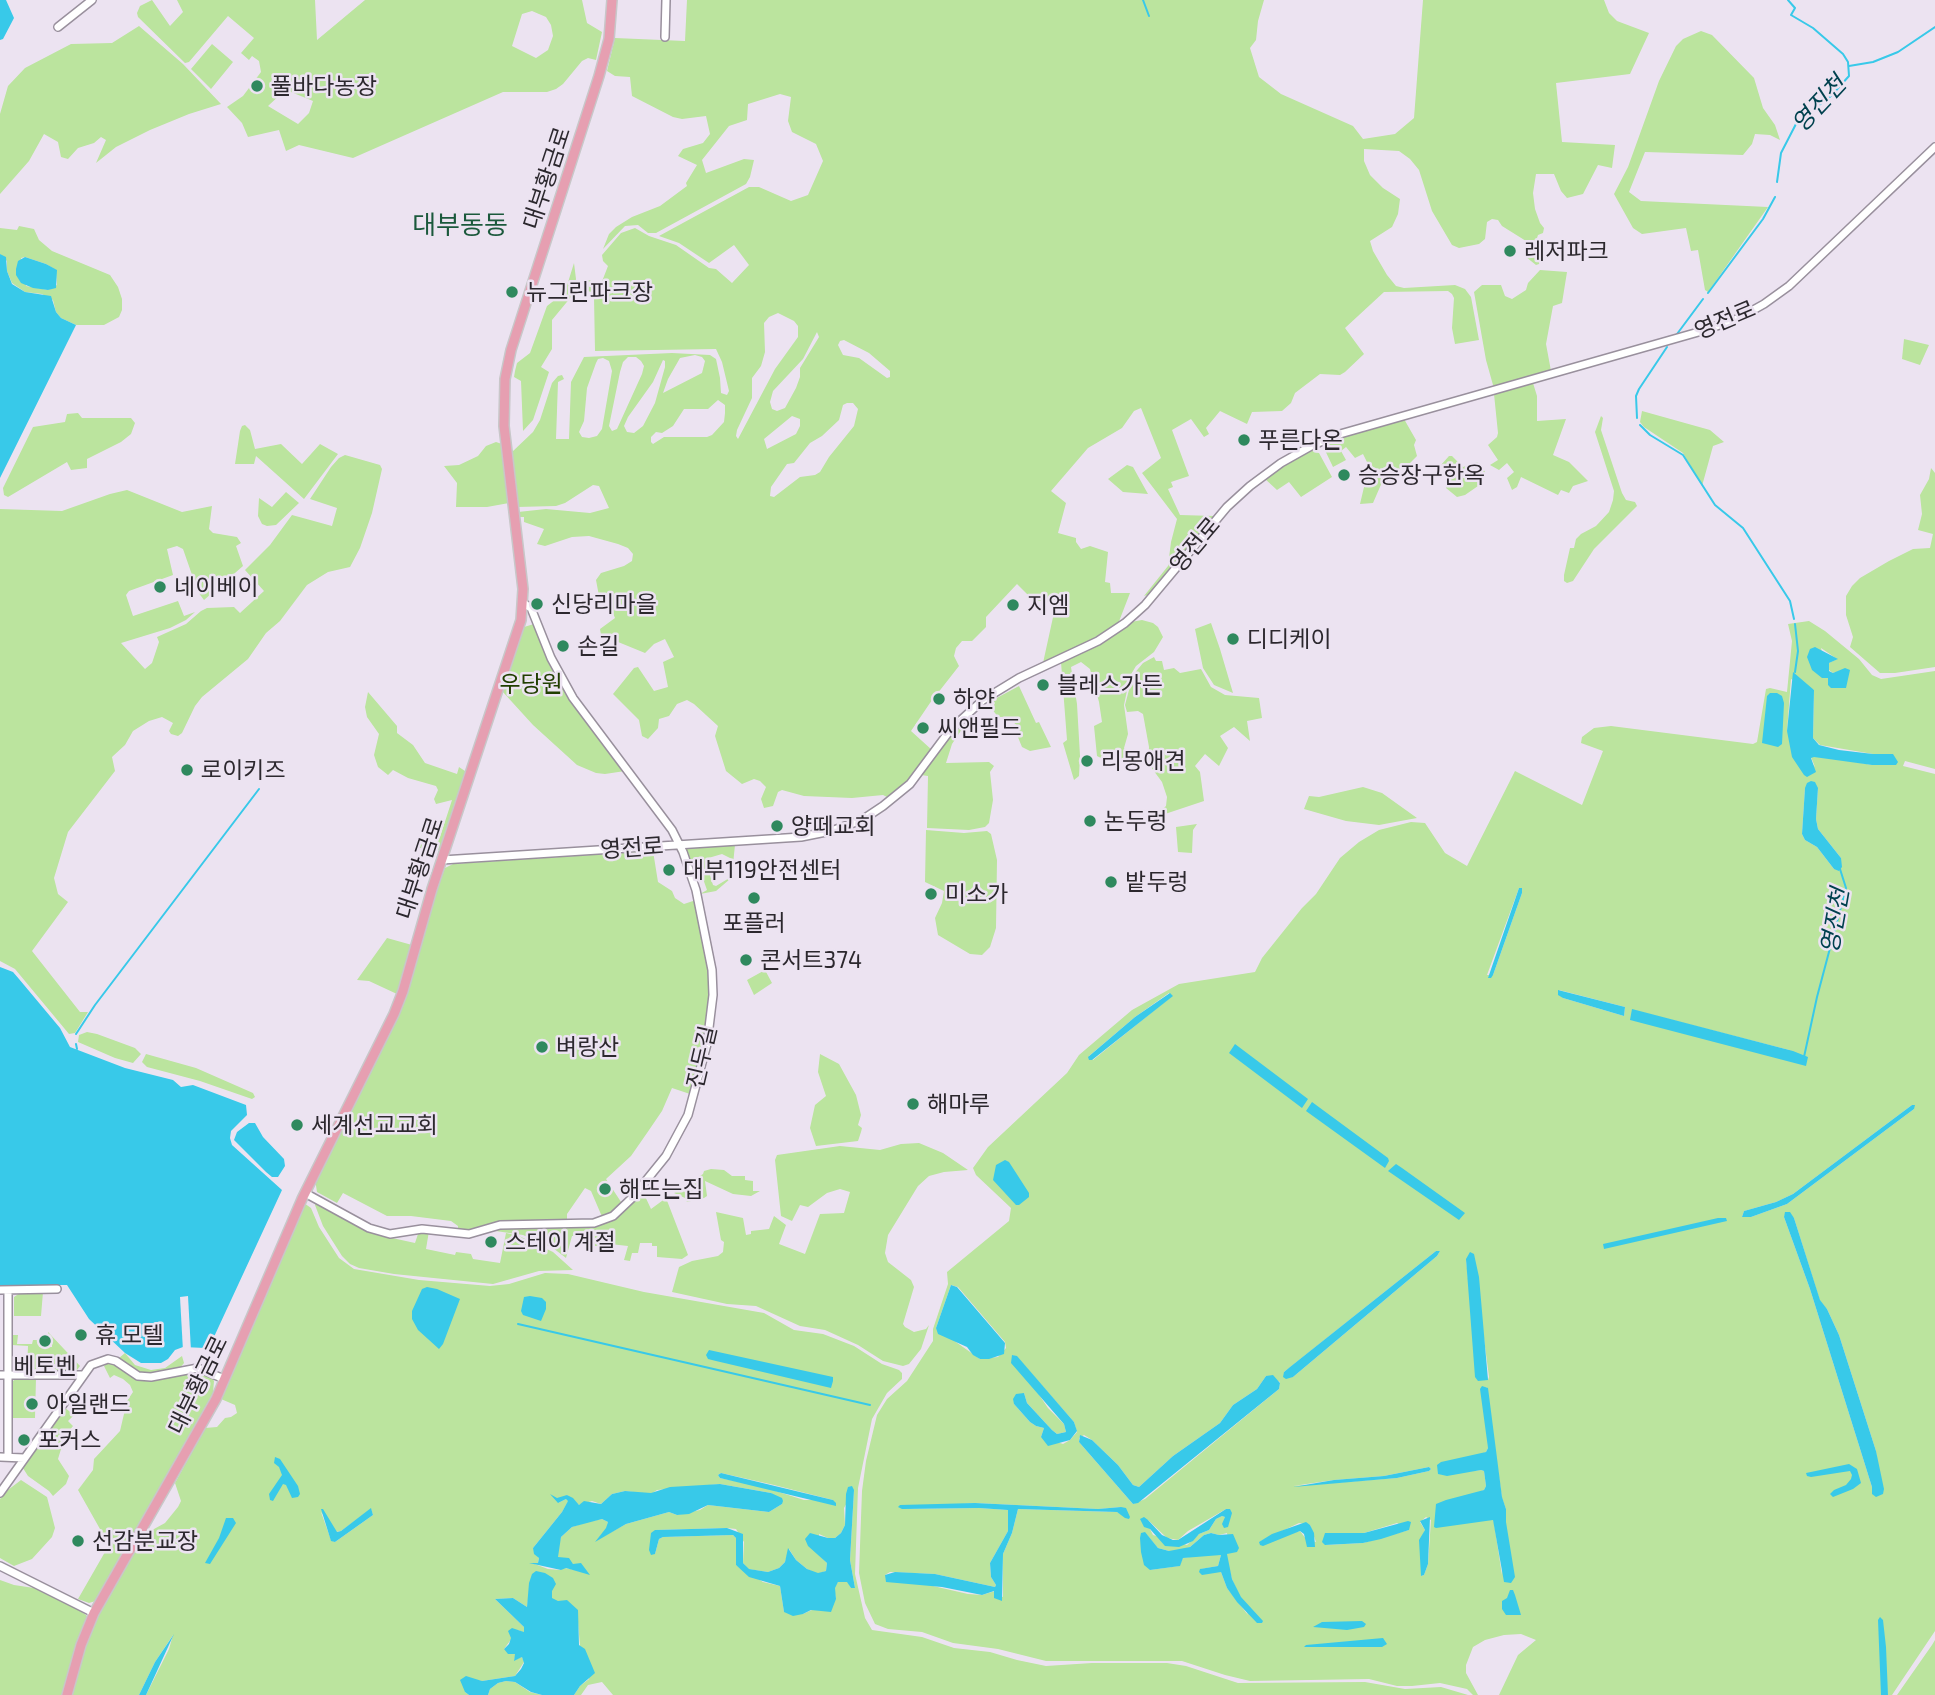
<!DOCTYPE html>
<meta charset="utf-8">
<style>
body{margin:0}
canvas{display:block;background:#ece3f1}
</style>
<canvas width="1935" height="1695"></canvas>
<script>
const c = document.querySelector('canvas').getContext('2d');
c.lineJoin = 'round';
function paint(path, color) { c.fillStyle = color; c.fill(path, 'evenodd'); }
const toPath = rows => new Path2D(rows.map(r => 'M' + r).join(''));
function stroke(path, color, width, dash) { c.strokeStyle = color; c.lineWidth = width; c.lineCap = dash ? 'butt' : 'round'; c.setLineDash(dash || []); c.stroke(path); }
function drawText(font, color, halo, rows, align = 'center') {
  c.font = font + ' "Exo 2","Noto Sans KR",sans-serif'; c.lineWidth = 5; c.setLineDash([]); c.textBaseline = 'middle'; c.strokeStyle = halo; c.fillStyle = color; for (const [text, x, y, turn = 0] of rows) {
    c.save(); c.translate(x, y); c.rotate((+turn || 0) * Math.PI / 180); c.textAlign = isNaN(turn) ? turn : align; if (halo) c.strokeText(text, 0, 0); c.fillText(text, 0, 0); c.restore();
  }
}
const green = toPath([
 [152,0,170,26,183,12,177,0,315,0,317,40,365,0,582,0,587,23,602,32,596,60,588,58,582,61,563,84,556,89,547,92,503,92,353,158,299,145,286,151,279,130,248,137,242,123,227,107,243,96,261,72,259,61,252,56,249,60,241,53,254,38,228,16,189,62,185,63,138,17,137,13,140,6],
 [532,11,546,17,551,25,553,36,548,50,536,58,512,46,522,14],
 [291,92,313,101,309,113,298,124,268,106,282,93],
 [687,0,1264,0,1258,21,1256,40,1250,48,1259,77,1281,94,1353,126,1363,139,1395,134,1414,118,1423,0,1604,0,1609,13,1617,21,1649,33,1630,74,1556,83,1562,142,1615,145,1612,168,1598,165,1583,194,1567,198,1561,191,1554,174,1536,174,1533,193,1535,209,1540,223,1544,228,1543,233,1538,235,1536,241,1538,247,1543,252,1539,264,1536,265,1526,257,1526,241,1502,226,1498,220,1492,219,1487,222,1485,239,1479,244,1459,248,1452,245,1432,211,1419,170,1410,159,1399,151,1364,149,1364,161,1370,175,1383,188,1400,199,1398,214,1392,227,1370,241,1373,251,1387,275,1396,286,1404,288,1455,285,1465,289,1471,297,1479,340,1455,344,1452,328,1454,298,1452,294,1448,291,1384,292,1345,328,1364,354,1345,372,1340,375,1320,374,1295,393,1291,403,1282,411,1252,412,1247,424,1220,411,1206,428,1209,434,1204,437,1191,419,1172,430,1189,476,1171,482,1173,487,1168,489,1180,515,1215,516,1150,594,1144,596,1168,566,1171,542,1177,519,1142,473,1161,458,1141,408,1134,411,1122,428,1088,448,1051,491,1066,503,1058,533,1076,538,1076,542,1081,549,1090,546,1108,552,1105,582,1110,583,1111,593,1130,593,1118,624,1081,647,1043,663,1057,599,1049,602,1033,600,1017,584,986,617,986,627,972,641,962,641,956,648,954,656,959,666,930,703,911,731,932,750,909,781,889,798,883,795,852,798,804,796,782,790,778,792,773,806,764,808,761,799,766,787,760,781,754,779,742,784,726,771,715,736,718,726,694,704,687,700,677,704,669,716,659,719,658,728,648,739,642,736,639,720,613,694,634,668,638,667,654,691,668,687,663,662,674,657,665,639,654,644,645,653,601,635,600,629,615,618,607,599,599,596,596,580,601,573,624,566,632,561,633,554,628,548,618,544,589,536,572,537,545,546,537,544,544,529,524,522,524,517,519,517,518,512,546,509,590,513,609,508,599,486,593,485,565,503,556,506,517,507,512,452,533,432,540,420,552,383,558,376,562,375,564,379,558,382,556,439,569,439,571,382,584,357,672,353,710,355,716,359,720,378,721,393,727,395,729,391,722,362,716,349,595,351,594,297,593,292,580,290,580,284,585,279,601,284,608,266,603,261,602,255,621,233,635,228,649,236,676,245,709,268,716,269,732,283,749,265,734,245,709,263,679,243,659,236,749,187,759,187,791,201,808,195,823,161,816,144,792,132,788,121,791,97,780,94,748,104,747,120,729,126,702,160,706,173,744,159,754,160,750,177,746,184,656,233,648,233,638,225,625,226,603,249,609,234,616,227,632,217,660,206,687,186,686,183,697,165,678,156,683,149,703,143,710,134,706,116,682,119,673,117,632,96,630,77,615,76,607,71,615,38,685,41],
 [778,313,794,321,798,326,798,337,775,369,738,439,736,436,737,430,752,398,752,378,761,366,765,352,764,323,769,317],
 [817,332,819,337,800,368,800,377,796,388,785,408,777,411,772,409,770,402,773,391,803,359],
 [844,340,869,353,890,371,890,377,887,378,859,358,843,355,838,345,840,341],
 [695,355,702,357,705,361,702,373,663,393,668,379,680,358],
 [628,357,636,357,641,361,644,366,642,374,617,429,612,431,609,426,620,372,623,362],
 [603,358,609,361,612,371,602,429,597,436,589,438,582,437,579,432,584,421,587,388,596,363,598,359],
 [663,360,665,361,665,367,655,403,643,426,634,433,627,432,624,426,628,417,653,382],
 [718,400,725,405,725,413,724,422,712,435,707,437,664,437,653,444,651,442,651,437,656,432,662,433,673,426,684,409,708,409],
 [847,403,853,403,858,409,854,426,829,457,820,472,815,475,800,477,774,497,770,496,771,487,787,464,794,463,810,443,822,436,839,420,843,405],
 [792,416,800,419,800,426,796,434,767,449,764,439],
 [139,26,183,64,221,104,189,114,150,130,116,147,96,163,106,140,101,137,94,143,78,148,68,159,61,157,58,142,44,134,29,161,0,194,0,114,8,86,25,68,71,44,112,43],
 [1701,31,1712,35,1754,78,1763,108,1775,125,1780,140,1770,135,1755,134,1752,144,1743,155,1645,152,1629,192,1641,201,1768,207,1708,292,1705,290,1698,250,1691,251,1686,228,1642,234,1633,228,1614,194,1628,167,1659,81,1676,46,1683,39],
 [212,44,233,62,211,89,191,69],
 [19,226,34,229,39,240,52,251,110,275,118,287,122,299,122,310,119,317,104,325,76,325,61,318,56,312,53,300,42,294,25,292,12,283,7,271,7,261,0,254,0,228,17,230],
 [25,257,46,264,56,270,57,285,48,290,26,286,21,258],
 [574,263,576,279,574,289,571,297,552,320,552,349,541,367,549,372,533,420,523,431,521,381,514,377,515,371,517,363,530,353,547,306,565,292],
 [1540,270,1567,272,1562,303,1553,306,1546,344,1551,371,1496,387,1493,385,1486,360,1474,292,1482,285,1501,285,1505,296,1512,299,1526,290,1528,283],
 [1904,339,1929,345,1920,365,1902,359],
 [1533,383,1537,396,1537,421,1566,419,1553,455,1569,462,1588,481,1573,486,1569,493,1561,490,1558,495,1521,477,1517,487,1512,490,1507,478,1514,472,1507,463,1499,470,1490,465,1498,460,1488,445,1497,437,1498,433,1494,394],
 [1642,411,1710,430,1724,442,1713,446,1702,486,1683,453,1644,427,1640,422],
 [78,413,82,418,131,418,135,423,131,434,121,442,87,459,87,468,71,470,67,462,8,497,4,495,3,488,33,427,65,422,67,414],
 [1601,416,1603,418,1601,430,1622,493,1626,500,1635,502,1637,506,1594,549,1573,581,1567,583,1564,581,1564,575,1570,548,1574,548,1576,539,1581,534,1596,526,1609,512,1613,500,1614,491,1595,432],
 [1404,419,1416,440,1414,445,1417,456,1410,463,1383,480,1373,503,1360,504,1369,466,1363,454,1355,458,1346,447,1341,451,1346,460,1333,467,1322,444],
 [245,425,250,430,255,449,281,444,302,464,320,444,338,454,304,499,256,456,254,464,235,464,240,431,242,426],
 [496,442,502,444,509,503,487,507,456,507,457,483,444,466,459,465,478,456,486,446],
 [1313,448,1314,452,1319,453,1332,477,1301,497,1289,482,1277,490,1264,478],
 [345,455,380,465,382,469,372,513,360,548,350,567,328,572,307,585,280,621,266,633,248,659,202,697,195,706,182,733,178,736,171,734,169,731,173,723,162,717,149,721,133,731,125,745,112,757,115,771,68,832,54,878,58,894,68,902,32,951,80,1012,88,1012,75,1033,69,1034,15,969,0,961,0,509,62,511,110,494,127,490,182,512,212,506,209,529,213,533,237,537,241,543,236,546,243,566,204,600,198,592,183,549,177,546,167,549,173,575,129,591,126,595,133,616,178,601,184,616,195,612,186,620,170,628,121,643,145,669,152,663,159,642,157,637,186,624,201,611,207,608,234,607,240,613,264,591,245,570,270,545,292,515,332,526,337,508,310,499,331,467,339,458],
 [1449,456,1452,456,1463,467,1477,462,1481,465,1485,472,1478,486,1465,495,1457,497,1446,488,1445,473,1441,465],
 [1127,465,1133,467,1148,494,1123,492,1108,479],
 [1931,468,1935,473,1935,667,1895,673,1880,673,1850,647,1853,637,1846,615,1846,596,1852,586,1860,578,1889,561,1913,549,1930,548,1933,534,1918,530,1922,514,1920,495,1929,479],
 [286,492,299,503,276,525,267,526,262,524,258,516,259,498,272,507],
 [1142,620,1153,623,1158,627,1163,637,1154,652,1136,666,1130,676,1124,705,1128,734,1124,748,1128,758,1126,764,1107,761,1097,756,1094,726,1102,722,1099,702,1090,669,1081,662,1071,667,1077,704,1080,756,1079,776,1074,780,1063,743,1067,740,1061,662,1104,641,1131,622],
 [1809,621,1825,631,1859,659,1872,675,1881,679,1935,671,1935,769,1905,761,1903,766,1935,774,1935,1631,1892,1695,1888,1695,1886,1682,1886,1647,1881,1671,1881,1695,1499,1695,1518,1655,1536,1640,1521,1634,1504,1635,1485,1640,1473,1647,1466,1665,1466,1673,1478,1695,1473,1695,1467,1689,1440,1683,1412,1686,1397,1686,1369,1679,1250,1681,1225,1675,1182,1661,1046,1661,998,1649,953,1643,922,1632,888,1629,875,1624,865,1603,859,1573,862,1491,866,1461,877,1415,887,1399,907,1381,933,1341,933,1329,948,1284,947,1272,1009,1221,1011,1208,976,1175,973,1168,988,1147,1067,1073,1079,1055,1132,1010,1179,984,1255,972,1262,958,1302,908,1316,894,1340,858,1359,842,1379,830,1411,822,1425,823,1445,853,1467,866,1515,771,1582,805,1603,751,1581,743,1582,737,1594,728,1611,726,1753,744,1757,742,1766,689,1770,688,1787,692,1792,641,1788,624],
 [1821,648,1837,659,1829,663,1829,670,1833,673,1841,671,1841,688,1835,687,1829,682],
 [1791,679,1814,690,1813,738,1820,745,1873,754,1893,754,1872,765,1828,757,1811,757,1815,767,1787,731],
 [1805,788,1818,788,1816,819,1818,829,1841,858,1834,869,1817,847,1805,840,1802,834],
 [1519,888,1522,888,1522,893,1493,975,1487,975],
 [1559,990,1625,1007,1624,1016,1563,998],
 [1169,993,1172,996,1093,1060,1089,1056,1135,1017],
 [1633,1010,1793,1051,1631,1020],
 [1912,1105,1914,1109,1787,1204,1751,1217,1742,1217,1744,1211,1776,1202,1793,1194],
 [1786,1212,1794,1218,1820,1301,1827,1309,1839,1335,1876,1451,1877,1463,1872,1494,1872,1487,1810,1289,1784,1217],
 [1436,1251,1440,1251,1437,1256,1293,1377,1284,1372],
 [1466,1259,1482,1323,1489,1377,1488,1380,1471,1308],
 [951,1285,958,1287,1005,1342,1006,1348,998,1357,980,1359,936,1328],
 [1012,1355,1017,1357,1074,1422,1077,1432,1070,1440,1063,1444,1041,1437,1044,1428,1036,1426,1030,1422,1014,1404,1024,1393,1027,1403,1052,1430,1057,1434,1066,1432,1064,1424,1048,1408],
 [1266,1376,1280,1382,1279,1389,1145,1499,1133,1504,1079,1442,1079,1438,1084,1435,1092,1440,1118,1465,1133,1485,1139,1487,1173,1456,1220,1423,1233,1405,1257,1389],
 [1486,1386,1502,1498,1506,1509,1502,1575,1494,1523,1493,1519,1488,1519,1475,1494,1484,1490,1486,1486,1484,1471,1481,1470,1441,1475,1486,1452,1488,1448],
 [1429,1467,1431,1469,1429,1471,1397,1478,1293,1486,1334,1480,1384,1476],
 [975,1503,1098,1509,1121,1507,1123,1515,1117,1512,1018,1509,1012,1533,1003,1554,1003,1597,995,1594,995,1591,982,1595,968,1594,885,1575,890,1572,935,1574,995,1587,996,1585,991,1577,990,1563,1008,1531,1009,1510,979,1508,902,1509],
 [1226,1509,1224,1528,1225,1517,1222,1516,1216,1519,1209,1530,1199,1534,1187,1545,1153,1535,1150,1529,1148,1520,1167,1538,1178,1540,1188,1531],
 [1426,1517,1431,1520,1428,1564,1424,1575,1421,1576,1423,1535,1425,1530,1420,1522],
 [1299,1523,1310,1525,1316,1542,1306,1539,1300,1531,1259,1542],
 [1397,1523,1409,1530,1363,1543,1326,1545,1325,1533,1364,1533],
 [1211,1533,1219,1535,1227,1533,1230,1552,1227,1554,1227,1560,1232,1579,1248,1615,1227,1588,1221,1572,1201,1569,1218,1566,1221,1555,1217,1553,1183,1558,1179,1566,1150,1570,1147,1535,1158,1548,1169,1551,1178,1551,1190,1547,1204,1535],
 [1211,623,1220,649,1233,693,1214,685,1203,668,1195,629],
 [534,624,549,664,568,698,625,771,605,774,596,773,577,765,533,725,502,691,524,627],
 [1154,657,1156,661,1162,661,1164,670,1174,668,1180,673,1201,669,1211,687,1225,695,1259,698,1262,718,1247,721,1250,741,1234,727,1220,736,1228,748,1219,766,1205,754,1195,766,1200,772,1204,801,1165,814,1157,814,1166,806,1167,797,1162,782,1148,763,1149,747,1143,714,1138,711,1127,712,1125,705,1133,675,1143,663],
 [1019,686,1036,723,1039,722,1051,747,1030,751,1022,747,1015,730,1019,727,1007,717,998,717,992,709,995,703,993,700],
 [368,692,397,726,397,733,413,745,425,763,457,774,459,767,468,773,441,848,437,851,427,851,414,845,416,842,425,846,436,844,440,837,452,800,436,804,434,799,438,790,436,786,408,778,393,770,388,775,378,767,374,755,379,734,367,717,365,707],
 [964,726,952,744,946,763,989,762,994,766,990,772,993,800,989,823,985,827,969,830,927,828,928,776,921,775,954,731],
 [1363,787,1382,793,1417,818,1379,825,1346,821,1304,809,1309,796,1319,797],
 [1197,824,1193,830,1192,853,1178,852,1176,827],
 [926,830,964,833,987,831,991,834,997,860,996,928,990,947,982,955,970,954,938,935,935,918,942,903,944,891,925,882],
 [735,845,733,864,732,859,722,854,705,859,713,885,716,886,731,877,730,879,716,891,700,894,707,890,701,873,693,875,685,849],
 [653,851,658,882,672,891,675,898,684,904,696,900,711,979,707,1032,690,1094,672,1088,662,1111,647,1133,631,1156,606,1179,623,1205,603,1219,591,1191,585,1188,567,1214,567,1221,505,1223,470,1231,458,1232,458,1226,451,1221,411,1216,387,1216,343,1193,337,1203,317,1192,315,1179,381,1046,445,868,453,864],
 [387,938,412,945,397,994,369,981,357,980],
 [765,970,772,983,754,995,747,980],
 [87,1032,97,1034,135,1048,141,1054,133,1063,115,1058,78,1042,79,1035],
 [146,1054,196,1068,253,1093,255,1097,252,1099,200,1081,147,1067,142,1062],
 [820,1054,839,1064,856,1095,861,1115,858,1125,862,1128,861,1132,858,1141,816,1146,810,1128,815,1105,826,1096,818,1072],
 [919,1143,943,1153,968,1170,944,1172,929,1176,918,1186,888,1235,885,1253,888,1262,911,1280,914,1287,903,1324,905,1327,914,1332,926,1329,929,1325,921,1349,909,1364,903,1366,883,1361,858,1345,825,1330,800,1326,756,1306,727,1304,672,1292,679,1267,692,1261,718,1256,723,1252,724,1242,721,1240,716,1212,743,1218,746,1235,751,1234,751,1231,769,1229,774,1216,786,1225,779,1244,805,1254,820,1214,844,1213,850,1192,840,1189,827,1193,808,1207,800,1205,792,1221,781,1216,775,1160,777,1155,840,1146,880,1150,901,1144],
 [711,1169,724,1170,732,1176,745,1176,745,1180,753,1181,753,1191,760,1191,751,1196,733,1194,705,1181,707,1196,704,1198,687,1202,685,1198,674,1193,703,1174,704,1171],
 [639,1194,644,1194,651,1209,666,1198,688,1255,682,1259,657,1257,657,1246,652,1246,652,1243,640,1243,638,1253,632,1253,630,1261,624,1260,628,1246,610,1244,595,1246,594,1237,572,1236,566,1258,553,1248,523,1235,489,1230,599,1224,618,1215],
 [316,1202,374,1234,415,1243,419,1231,429,1231,426,1249,455,1255,456,1252,471,1254,473,1259,500,1263,506,1233,519,1236,553,1252,573,1270,539,1271,493,1284,394,1274,359,1268,350,1264,342,1256,323,1226,315,1205],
 [304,1203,311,1208,319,1227,339,1258,354,1269,419,1280,490,1286,509,1284,545,1273,568,1274,644,1292,764,1313,794,1330,823,1334,854,1346,882,1364,899,1370,902,1373,902,1379,887,1393,872,1419,858,1488,855,1574,865,1618,872,1630,922,1637,954,1648,990,1652,1017,1660,1046,1666,1092,1663,1167,1663,1186,1666,1238,1683,1365,1682,1405,1689,1441,1687,1468,1695,613,1695,602,1682,588,1685,581,1695,574,1695,580,1686,589,1679,589,1660,580,1646,578,1622,551,1598,552,1591,529,1593,527,1607,513,1598,495,1599,524,1627,525,1633,518,1630,504,1649,516,1654,514,1660,522,1657,524,1662,515,1676,482,1681,473,1680,465,1692,469,1695,146,1695,169,1649,173,1635,155,1662,139,1695,70,1695,82,1652,95,1619,143,1535,165,1523,178,1507,181,1501,175,1483,205,1428,217,1427,225,1418,231,1417,237,1413,235,1405,221,1399,221,1394],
 [721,1473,774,1485,833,1500,804,1500,763,1487,720,1478,718,1475],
 [720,1484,771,1493,782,1504,769,1512,708,1505,700,1510,677,1515,669,1512,626,1524,597,1540,607,1528,608,1522,602,1519,587,1522,572,1527,561,1537,557,1550,558,1557,573,1564,580,1571,565,1568,560,1570,548,1569,532,1563,538,1563,539,1558,533,1548,562,1512,569,1500,566,1499,558,1503,567,1495,579,1505,592,1501,601,1504,612,1494,625,1491,651,1494,657,1490],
 [854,1490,850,1560,855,1588,851,1588,848,1582,838,1582,834,1588,836,1599,803,1614,784,1612,780,1586,763,1582,736,1565,736,1538,733,1535,663,1537,659,1539,655,1554,655,1530,727,1528,736,1529,744,1542,743,1563,748,1569,768,1572,779,1568,785,1562,789,1549,796,1560,807,1569,817,1574,826,1571,827,1563,819,1555,819,1534,828,1538,835,1538,841,1533,845,1525,844,1508],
 [371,1509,373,1515,335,1542,331,1540,321,1512,336,1532,341,1531],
 [43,1292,41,1316,14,1316,14,1297,20,1293],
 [48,1332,80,1366,77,1370,73,1372,27,1371,28,1346,12,1345,12,1335,18,1335,17,1344,32,1344,33,1340,39,1340,39,1347,52,1347,52,1339,48,1339],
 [125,1353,135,1365,151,1370,165,1368,182,1356,184,1363,179,1369,159,1374,142,1373,119,1358],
 [108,1362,112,1362,137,1377,199,1371,211,1376,214,1381,213,1393,99,1600,89,1603,78,1599,109,1545,78,1490,93,1470,94,1459,120,1431,127,1401,133,1392,130,1385,123,1379,114,1375,110,1378,104,1366],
 [17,1378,36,1378,35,1418,13,1418,13,1381],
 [64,1407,74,1415,68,1421,73,1426,57,1446,61,1449,58,1459,69,1476,66,1484,53,1496,49,1491,28,1476,21,1465,39,1439,44,1438],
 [21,1480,47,1497,55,1528,52,1537,32,1559,14,1566,0,1558,0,1499,8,1490],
 [0,1580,14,1585,34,1588,70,1604,86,1615,88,1620,64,1695,0,1695],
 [1935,1640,1935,1695,1897,1695,1932,1645],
 [506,1681,515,1682,530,1692,542,1695,488,1695,490,1689,498,1683]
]);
const water = toPath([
 [0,0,6,0,14,18,3,39,0,40],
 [0,254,6,257,7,271,12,284,25,292,51,296,56,312,61,318,76,325,0,478],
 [25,257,46,264,57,270,56,288,48,290,33,288,21,283,16,275,16,269,18,261],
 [1815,647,1838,659,1829,663,1829,671,1833,673,1845,668,1850,670,1846,688,1831,688,1828,685,1828,678,1822,678,1812,670,1807,657,1810,649],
 [1793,672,1814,690,1813,738,1819,745,1839,750,1873,754,1893,754,1898,762,1896,765,1872,765,1814,757,1811,758,1816,772,1807,777,1804,775,1792,757,1787,731],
 [1770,693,1777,693,1782,696,1784,703,1782,744,1778,747,1762,743,1767,696],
 [1811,781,1815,782,1818,788,1816,819,1818,829,1841,858,1842,867,1839,871,1834,869,1817,847,1805,840,1802,834,1805,788,1807,783],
 [1519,888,1522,888,1522,893,1493,975,1491,978,1488,978],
 [0,967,13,972,19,979,60,1028,70,1047,125,1068,173,1080,181,1087,193,1085,246,1105,247,1115,231,1131,230,1138,232,1145,282,1190,213,1339,205,1348,183,1347,175,1350,168,1359,161,1363,141,1363,125,1353,89,1319,67,1285,0,1285],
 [1558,990,1625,1007,1624,1016,1563,998,1558,995],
 [1170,993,1173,996,1092,1060,1089,1060,1088,1057,1135,1017],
 [1632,1009,1793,1051,1808,1057,1806,1066,1630,1020],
 [1235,1044,1308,1099,1302,1108,1229,1053],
 [1312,1102,1388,1158,1389,1161,1385,1168,1306,1111],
 [1912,1105,1915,1105,1914,1109,1787,1204,1751,1217,1742,1217,1744,1211,1776,1202,1793,1194],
 [249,1123,255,1123,263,1137,284,1159,285,1166,278,1177,272,1177,266,1172,234,1140,237,1132],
 [1005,1160,1009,1162,1029,1193,1029,1197,1019,1205,1016,1205,993,1180,996,1165],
 [1396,1164,1402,1168,1465,1213,1459,1220,1388,1171],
 [1785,1212,1790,1212,1794,1218,1820,1300,1827,1309,1839,1335,1876,1451,1884,1489,1883,1494,1876,1497,1872,1494,1872,1487,1810,1289,1784,1217],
 [1718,1218,1726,1218,1727,1221,1604,1249,1603,1244],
 [1436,1251,1440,1251,1437,1256,1293,1377,1286,1379,1283,1377,1284,1372,1290,1367],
 [1470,1252,1474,1254,1479,1277,1488,1380,1478,1381,1475,1377,1466,1259],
 [951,1285,957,1287,1005,1343,1004,1354,989,1359,980,1359,973,1355,967,1347,938,1334,936,1328],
 [427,1287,437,1289,460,1299,443,1344,439,1349,418,1330,412,1319,412,1311,422,1289],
 [530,1296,542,1298,546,1302,546,1309,541,1321,523,1315,521,1311,524,1297],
 [709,1350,833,1377,833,1381,831,1388,716,1361,708,1359,706,1355],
 [1012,1355,1017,1356,1074,1422,1077,1431,1070,1440,1048,1446,1041,1437,1044,1428,1036,1426,1030,1422,1014,1404,1013,1399,1016,1394,1024,1393,1027,1403,1052,1430,1057,1434,1066,1432,1064,1424,1011,1363],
 [1273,1375,1280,1383,1279,1389,1138,1503,1133,1504,1079,1442,1080,1435,1092,1440,1118,1465,1133,1485,1139,1487,1173,1456,1220,1423,1233,1405,1257,1389,1266,1376],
 [1482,1386,1488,1388,1502,1497,1506,1509,1506,1522,1515,1577,1511,1583,1504,1582,1493,1520,1436,1528,1434,1527,1436,1504,1446,1500,1484,1490,1486,1486,1484,1471,1481,1470,1447,1476,1438,1474,1437,1465,1441,1462,1486,1452,1488,1448,1480,1389],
 [275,1457,280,1459,298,1486,300,1494,298,1497,292,1498,286,1485,283,1484,273,1501,270,1500,269,1494,282,1475,279,1467,274,1463],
 [1849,1464,1857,1469,1861,1483,1853,1489,1833,1497,1830,1494,1834,1490,1846,1485,1851,1479,1852,1475,1850,1471,1811,1477,1807,1476,1806,1473],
 [1429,1467,1431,1469,1429,1471,1397,1478,1293,1487,1334,1480,1384,1476],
 [721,1473,833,1500,836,1503,836,1506,720,1478,718,1475],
 [720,1484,771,1493,782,1498,783,1501,782,1504,769,1512,708,1505,689,1514,677,1515,669,1512,626,1524,595,1542,606,1528,608,1522,602,1519,572,1527,561,1537,558,1557,569,1558,573,1564,581,1563,590,1575,566,1568,561,1570,529,1563,538,1563,539,1558,534,1554,533,1548,562,1512,568,1501,566,1499,558,1503,550,1494,557,1498,567,1495,573,1498,579,1505,584,1501,601,1504,612,1494,625,1491,651,1493,670,1487],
 [852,1486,854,1490,850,1560,855,1588,851,1588,847,1582,838,1582,835,1588,836,1599,831,1612,811,1610,803,1614,793,1616,784,1612,780,1586,749,1577,736,1565,736,1538,733,1535,663,1537,659,1539,655,1554,651,1555,649,1550,651,1533,655,1530,727,1528,743,1534,743,1563,749,1569,768,1572,779,1568,785,1562,788,1548,796,1560,807,1569,818,1573,826,1571,827,1563,808,1546,805,1539,810,1533,828,1538,835,1538,841,1533,845,1525,846,1494,848,1487],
 [975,1503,1098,1509,1121,1507,1126,1508,1130,1517,1129,1519,1125,1518,1117,1512,1018,1509,1012,1533,1003,1554,1002,1601,994,1598,994,1591,982,1595,942,1587,886,1582,885,1575,895,1572,935,1574,995,1587,996,1585,991,1577,990,1563,1008,1531,1008,1510,979,1508,902,1509,898,1507,900,1505],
 [371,1508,373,1515,335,1542,331,1541,321,1509,323,1509,337,1532,341,1531],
 [1226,1509,1230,1509,1232,1513,1228,1527,1224,1528,1222,1524,1225,1517,1222,1516,1216,1519,1209,1530,1199,1534,1193,1541,1179,1547,1165,1546,1150,1529,1144,1527,1140,1519,1144,1517,1148,1520,1162,1535,1173,1540,1178,1540],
 [1430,1517,1428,1564,1424,1575,1421,1576,1419,1540,1425,1530,1420,1521],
 [226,1518,233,1518,236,1523,210,1564,205,1563,219,1538],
 [1408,1521,1411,1522,1409,1530,1381,1539,1363,1543,1325,1545,1322,1542,1325,1533,1364,1533],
 [1306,1522,1310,1525,1314,1533,1315,1547,1307,1547,1304,1534,1300,1531,1263,1546,1260,1545,1259,1542,1272,1534],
 [1145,1532,1158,1548,1169,1551,1190,1547,1204,1535,1211,1533,1219,1535,1233,1534,1239,1548,1237,1552,1227,1554,1232,1579,1241,1597,1263,1621,1262,1623,1257,1623,1237,1602,1227,1588,1221,1572,1202,1575,1199,1572,1200,1569,1218,1566,1221,1555,1183,1558,1180,1566,1150,1570,1144,1565,1141,1552,1140,1538,1141,1533],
 [536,1571,545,1573,553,1578,556,1584,552,1591,552,1598,558,1601,567,1600,578,1610,579,1645,585,1649,595,1673,580,1686,574,1695,542,1695,531,1692,515,1682,506,1681,498,1683,490,1689,488,1695,469,1695,465,1692,460,1680,466,1676,482,1681,515,1676,521,1669,524,1663,522,1657,514,1661,515,1654,508,1654,504,1649,509,1644,511,1638,508,1631,512,1628,524,1632,524,1627,495,1599,513,1598,527,1607,529,1583,532,1574],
 [1510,1590,1513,1590,1515,1595,1521,1615,1506,1615,1502,1609,1502,1601,1507,1598],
 [1880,1617,1883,1620,1886,1647,1888,1695,1881,1695,1878,1620],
 [1362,1621,1366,1624,1364,1627,1347,1630,1313,1627,1322,1622],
 [174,1634,146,1695,139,1695,155,1662],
 [1383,1638,1387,1644,1382,1647,1304,1647,1306,1645]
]);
const pier = toPath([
 [188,1296,191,1351,183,1351,180,1297]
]);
const stream = toPath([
 [1143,0,1149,16],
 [1849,66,1873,62,1898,52,1935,27],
 [1777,182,1781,153,1797,122,1831,96,1849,76,1848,62,1843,54,1813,28,1791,15,1795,8,1788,0],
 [1708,293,1763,219,1775,197],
 [1677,334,1703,299],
 [1637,418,1636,396,1639,389,1667,347],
 [1640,425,1650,435,1683,455,1715,505,1743,528,1790,601,1794,619],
 [1795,672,1798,651,1795,624],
 [76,1034,95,1005,259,789],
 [76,1044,77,1049],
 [1804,1057,1817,997,1846,888,1840,869],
 [518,1324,870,1405]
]);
const minor = toPath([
 [58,27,92,0],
 [665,37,666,0],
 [442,860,801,837,831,831,862,820,883,806,910,784,951,729,983,700,1019,678,1098,641,1125,623,1145,605,1227,507,1250,486,1281,463,1313,445,1340,434,1702,331,1737,319,1764,304,1789,286,1935,147],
 [305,1193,369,1228,390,1234,422,1229,469,1234,500,1225,594,1223,613,1216,632,1198,666,1156,688,1115,707,1044,713,995,712,970,696,890,683,852,672,830,573,698,551,658,531,608,523,603],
 [0,1290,57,1289],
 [8,1290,8,1457],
 [0,1375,83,1375],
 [0,1457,24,1458],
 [0,1493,91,1365,108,1359,116,1361,138,1376,151,1377,198,1368,224,1379],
 [0,1566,94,1613]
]);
const major = toPath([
 [67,1695,81,1645,94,1613,216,1399,302,1199,394,1014,403,991,432,889,521,620,523,589,504,426,505,379,511,350,599,76,609,39,612,0]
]);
const markers = [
 [257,86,7,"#2f895e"],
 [1510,251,7,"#2f895e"],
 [512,292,7,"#2f895e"],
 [1244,440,7,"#2f895e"],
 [1344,475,7,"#2f895e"],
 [160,587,7,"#2f895e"],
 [537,604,7,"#2f895e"],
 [1013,605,7,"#2f895e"],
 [1233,639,7,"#2f895e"],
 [563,646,7,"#2f895e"],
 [1043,685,7,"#2f895e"],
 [939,699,7,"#2f895e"],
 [923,728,7,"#2f895e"],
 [1087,761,7,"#2f895e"],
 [187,770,7,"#2f895e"],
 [1090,821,7,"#2f895e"],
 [777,826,7,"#2f895e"],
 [669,870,7,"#2f895e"],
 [1111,882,7,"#2f895e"],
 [931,894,7,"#2f895e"],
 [754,898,7,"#2f895e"],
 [746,960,7,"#2f895e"],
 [542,1047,7,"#2f895e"],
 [913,1104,7,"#2f895e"],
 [297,1125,7,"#2f895e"],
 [605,1189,7,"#2f895e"],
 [491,1242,7,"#2f895e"],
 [81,1335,7,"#2f895e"],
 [45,1341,7,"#2f895e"],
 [32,1404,7,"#2f895e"],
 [24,1440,7,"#2f895e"],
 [78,1541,7,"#2f895e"]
];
const poiNames = [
 ["풀바다농장",271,86],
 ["레저파크",1524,251],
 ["뉴그린파크장",526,292],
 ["푸른다온",1258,440],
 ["승승장구한옥",1358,475],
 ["네이베이",174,587],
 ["신당리마을",551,604],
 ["지엠",1027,605],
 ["디디케이",1247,639],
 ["손길",577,646],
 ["블레스가든",1057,685],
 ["하얀",953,699],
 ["씨앤필드",937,728],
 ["리몽애견",1101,761],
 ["로이키즈",201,770],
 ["논두렁",1104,821],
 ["양떼교회",791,826],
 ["대부119안전센터",683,870],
 ["밭두렁",1125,882],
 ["미소가",945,894],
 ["포플러",754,923,"center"],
 ["콘서트374",760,960],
 ["벼랑산",556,1047],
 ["해마루",927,1104],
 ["세계선교교회",311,1125],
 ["해뜨는집",619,1189],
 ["스테이 계절",505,1242],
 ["휴 모텔",95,1335],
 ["베토벤",45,1366,"center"],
 ["아일랜드",46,1404],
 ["포커스",38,1440],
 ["선감분교장",92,1541]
];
const streetNames = [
 ["대부황금로",547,178,-72],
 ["영전로",1725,320,-23],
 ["영전로",1195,545,-50],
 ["영전로",632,848,-4],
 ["대부황금로",420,868,-72],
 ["진두길",702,1057,-77],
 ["대부황금로",198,1385,-64]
];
const parkNames = [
 ["우당원",531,684]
];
const waterNames = [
 ["영진천",1819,104,-47],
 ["영진천",1835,921,-80]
];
const quarterNames = [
 ["대부동동",460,225]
];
paint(green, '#bbe49e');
paint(water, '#38c9e9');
paint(pier, '#ece3f1');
stroke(stream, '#38c9e9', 2);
stroke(minor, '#99909d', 10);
stroke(major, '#c8c7c9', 12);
stroke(minor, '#fff', 7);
stroke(major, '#e69fb1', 9);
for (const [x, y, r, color] of markers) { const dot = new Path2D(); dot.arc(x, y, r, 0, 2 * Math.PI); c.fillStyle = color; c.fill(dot); stroke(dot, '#ece3f1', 2.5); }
drawText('23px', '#2c282e', '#ece3f1', poiNames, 'left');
drawText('23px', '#2c282e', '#ece3f1', streetNames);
drawText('23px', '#213f00', '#ece3f1', parkNames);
drawText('italic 24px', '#00414e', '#ece3f1', waterNames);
drawText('26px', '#1b593c', '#ece3f1', quarterNames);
</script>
